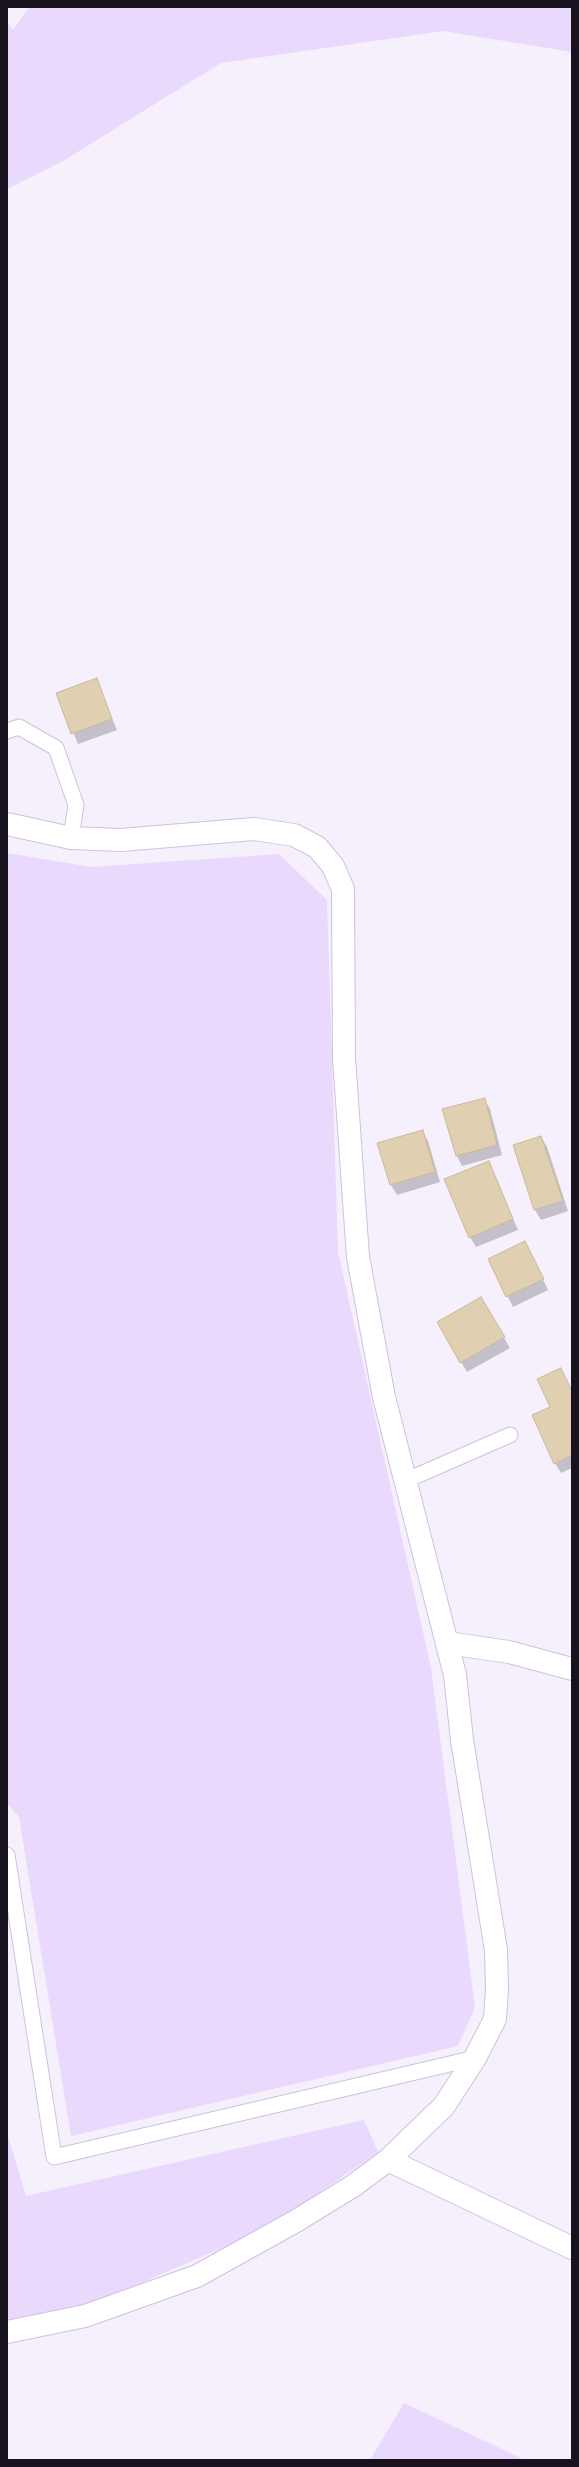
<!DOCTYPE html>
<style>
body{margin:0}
#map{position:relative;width:579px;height:2467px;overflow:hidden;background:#f5f0fc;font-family:"Roboto Serif",serif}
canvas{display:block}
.frame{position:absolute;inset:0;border:8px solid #17121d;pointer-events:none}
</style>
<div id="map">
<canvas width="579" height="2467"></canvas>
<div class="frame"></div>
</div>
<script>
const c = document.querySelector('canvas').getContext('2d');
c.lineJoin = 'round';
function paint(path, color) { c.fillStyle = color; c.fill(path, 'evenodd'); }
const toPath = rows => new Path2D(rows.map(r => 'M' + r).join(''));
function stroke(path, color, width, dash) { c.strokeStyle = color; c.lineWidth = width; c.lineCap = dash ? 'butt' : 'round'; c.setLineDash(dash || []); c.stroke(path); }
const green = toPath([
 [29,7,572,7,572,52,443,31,221,63,63,161,7,189,7,22,13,30],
 [7,853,92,867,279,854,327,900,338,1252,431,1668,475,2007,458,2046,71,2136,19,1817,7,1803],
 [364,2120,378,2152,268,2228,83,2308,7,2320,7,2133,26,2196],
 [404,2403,525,2460,370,2460]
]);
const shadow = toPath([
 [96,679,117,730,78,744,57,694],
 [484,1099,490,1109,502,1155,462,1166,457,1156],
 [422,1131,428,1141,440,1182,397,1195,391,1185,379,1144],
 [541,1137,547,1147,568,1211,541,1220,535,1210,514,1146],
 [488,1162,518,1230,476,1247,470,1237],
 [530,1252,548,1290,513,1307,489,1260],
 [480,1298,510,1348,467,1372,438,1322],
 [561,1370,572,1391,572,1468,561,1473,555,1463,551,1407]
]);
const building = toPath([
 [97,678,112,719,71,734,56,693,97,678],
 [485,1098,497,1145,456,1156,442,1109,485,1098],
 [423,1130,435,1172,390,1185,377,1143,423,1130],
 [541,1136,563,1201,534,1210,513,1145,541,1136],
 [489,1161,513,1219,469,1238,444,1179,489,1161],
 [525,1241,544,1279,506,1297,488,1259,525,1241],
 [481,1297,505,1337,460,1363,437,1322,481,1297],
 [561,1368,572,1391,572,1455,554,1464,532,1415,550,1407,537,1379,561,1368]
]);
const service = toPath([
 [7,731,19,727,56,748,76,805,71,838],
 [407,1480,510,1435],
 [7,1855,54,2157,475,2058]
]);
const minor = toPath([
 [388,2160,572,2248]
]);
const tertiary = toPath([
 [7,824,71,838,121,840,254,829,294,835,317,847,333,866,343,889,344,1058,358,1257,384,1397,455,1675,462,1740,496,1950,497,1989,495,2019,475,2058,444,2106,388,2160,353,2186,296,2221,197,2276,85,2316,7,2332],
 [448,1643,509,1652,572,1669]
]);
paint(green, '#e9d9fc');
paint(shadow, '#0003');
paint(building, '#e0cfb1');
stroke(building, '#c9b89b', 1);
stroke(service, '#cec1df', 17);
stroke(minor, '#cec1df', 24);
stroke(tertiary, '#cec1df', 24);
stroke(service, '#fff', 15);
stroke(minor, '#fff', 22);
stroke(tertiary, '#fff', 22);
</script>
